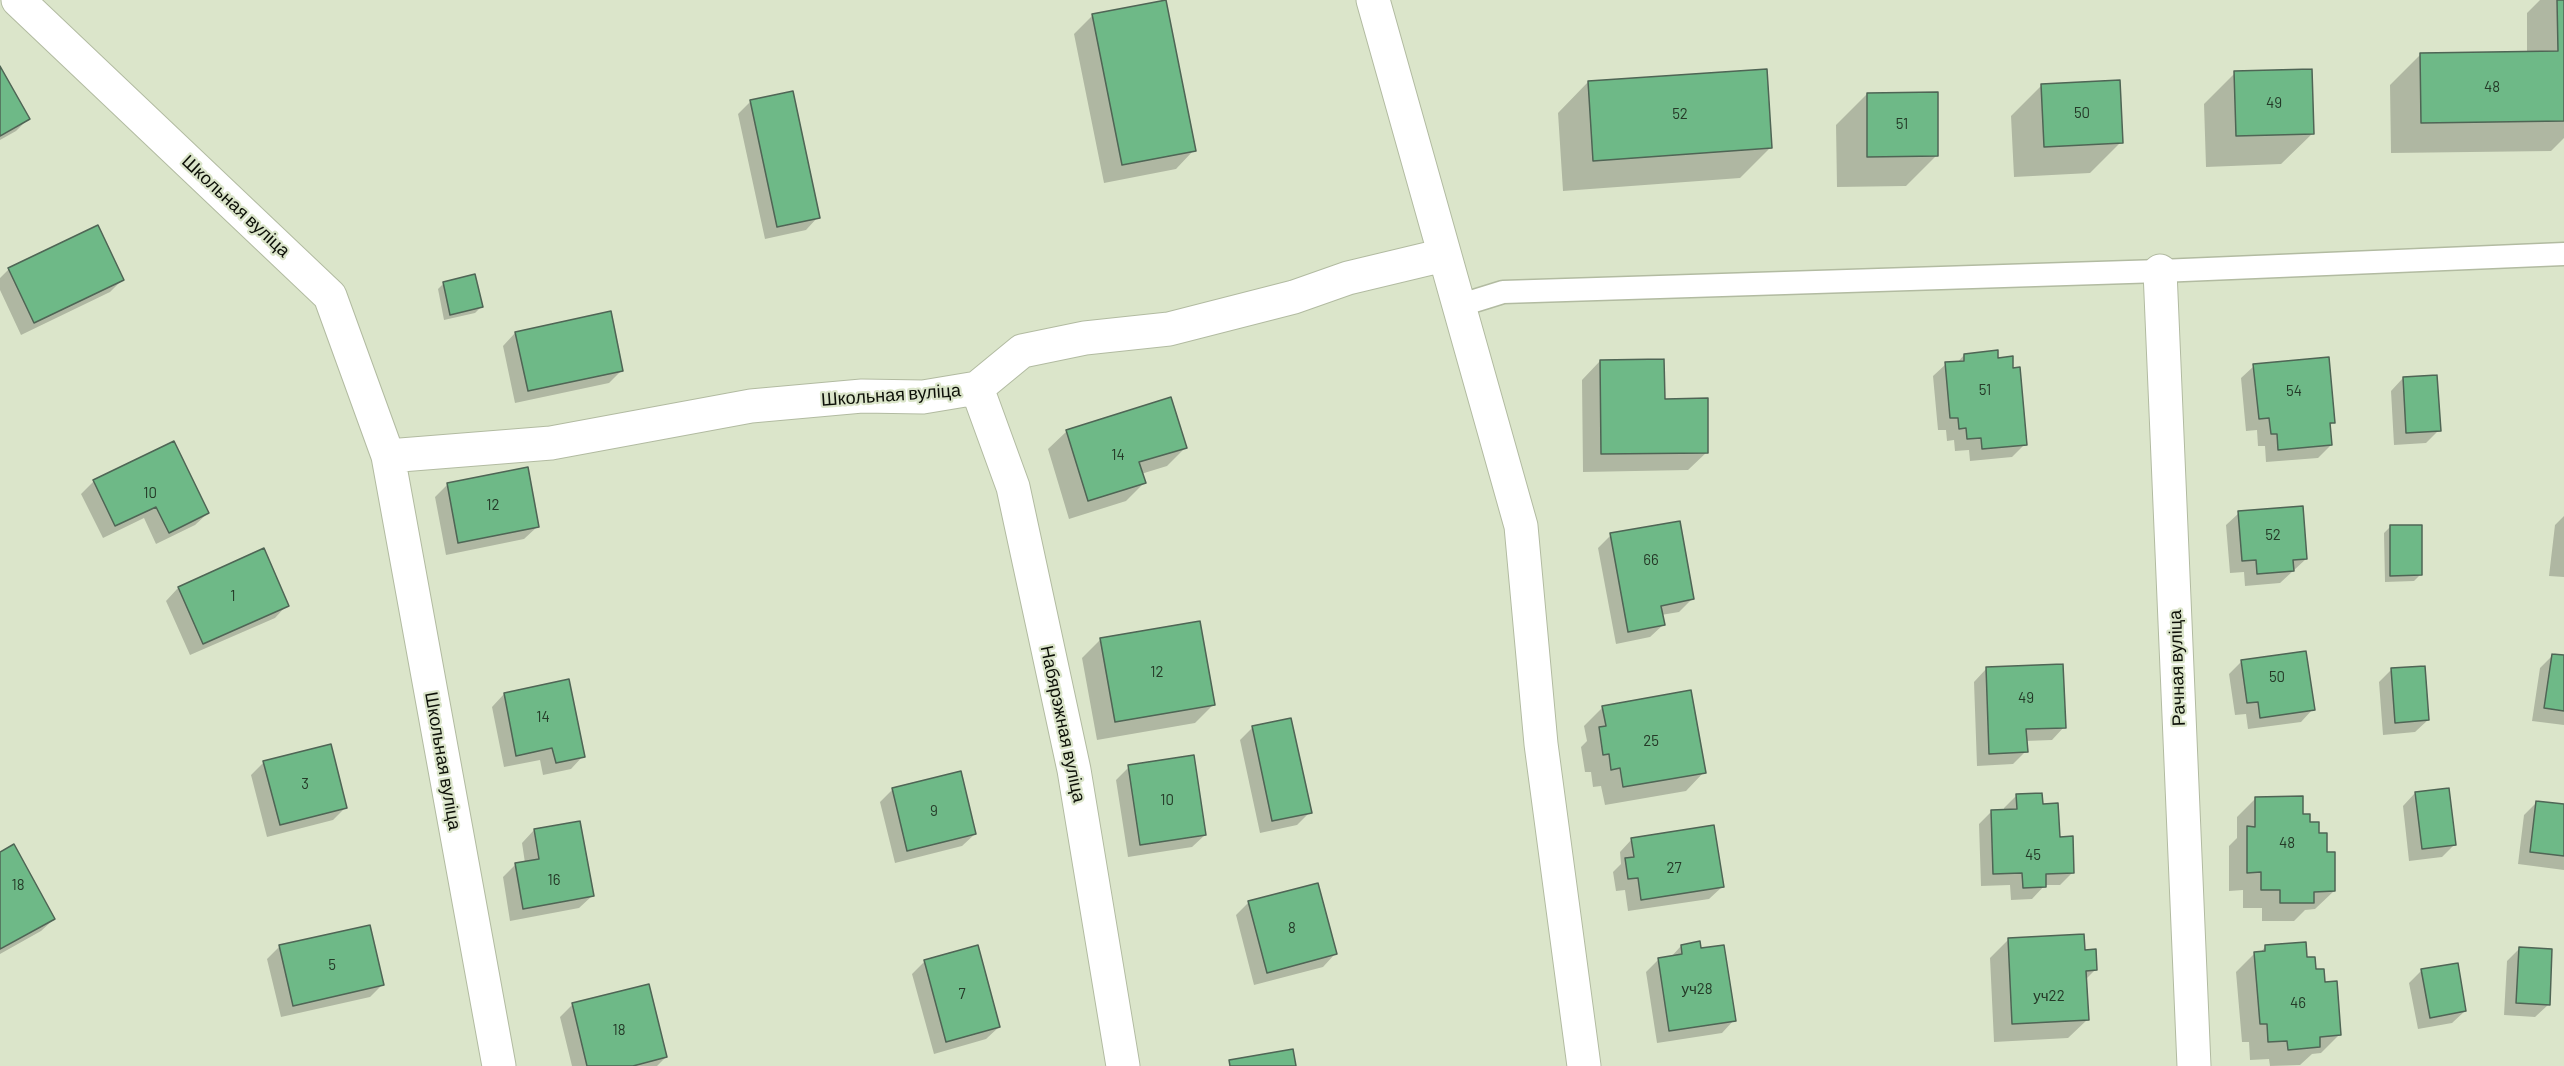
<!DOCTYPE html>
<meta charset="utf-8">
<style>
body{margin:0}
canvas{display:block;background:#dbe5ca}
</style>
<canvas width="2564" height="1066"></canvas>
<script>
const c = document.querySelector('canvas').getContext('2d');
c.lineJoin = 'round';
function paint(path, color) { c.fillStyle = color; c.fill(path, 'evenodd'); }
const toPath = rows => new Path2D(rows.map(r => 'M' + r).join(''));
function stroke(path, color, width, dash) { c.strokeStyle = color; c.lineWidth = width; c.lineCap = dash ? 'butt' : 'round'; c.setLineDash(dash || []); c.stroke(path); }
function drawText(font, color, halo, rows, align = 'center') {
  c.font = font + ' Barlow,sans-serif'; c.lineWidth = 4.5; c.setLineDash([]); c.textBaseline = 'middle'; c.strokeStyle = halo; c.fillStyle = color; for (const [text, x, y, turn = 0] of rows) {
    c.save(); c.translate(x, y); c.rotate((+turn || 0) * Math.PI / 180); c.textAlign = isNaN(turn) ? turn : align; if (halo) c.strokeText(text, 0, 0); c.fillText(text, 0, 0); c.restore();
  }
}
const shadow = toPath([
 [2540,0,2564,0,2564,138,2551,151,2391,153,2390,85,2421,54,2527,53,2527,13],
 [1093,15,1194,150,1176,169,1104,183,1074,34],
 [0,69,28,119,16,131,0,140],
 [2235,73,2312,134,2281,164,2206,167,2204,104],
 [1588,82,1771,147,1740,178,1563,191,1558,113],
 [2042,85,2121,142,2090,173,2014,177,2011,116],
 [1867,94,1937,155,1906,186,1837,187,1836,125],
 [751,101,818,217,806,230,765,239,738,114],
 [9,269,122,280,110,292,21,335,0,290,0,278],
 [444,283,481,307,475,313,444,320,438,289],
 [515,333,622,370,609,383,515,403,503,346],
 [1964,355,1997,359,2025,444,2012,457,1970,461,1969,450,1955,451,1954,440,1947,441,1946,430,1938,430,1933,376,1946,364,1957,363],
 [1600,361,1663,401,1707,452,1688,470,1583,472,1582,380],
 [2254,366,2333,422,2329,427,2331,445,2318,458,2266,462,2265,446,2258,446,2257,430,2246,431,2241,378],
 [2403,378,2439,430,2426,443,2394,445,2391,391],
 [1067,431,1185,448,1167,466,1141,474,1144,483,1126,501,1069,519,1048,449],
 [94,481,208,513,195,525,156,544,144,518,103,538,81,494],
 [448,484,537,527,524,539,446,555,435,497],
 [2239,513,2306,559,2280,583,2245,586,2244,572,2230,573,2226,525],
 [2564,516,2564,577,2549,576,2555,525],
 [2390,527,2420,575,2414,581,2385,582,2384,533],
 [1611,535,1692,599,1679,612,1661,615,1663,625,1650,637,1616,644,1598,548],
 [263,550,287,605,275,618,190,655,166,601,178,588],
 [1101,639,1213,705,1195,723,1097,740,1082,658],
 [2553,655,2564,657,2564,725,2532,721,2540,668],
 [2241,662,2313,709,2301,722,2248,729,2246,714,2235,715,2229,674],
 [1986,669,2064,727,2052,740,2025,741,2026,751,2013,764,1977,766,1974,682],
 [2391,670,2428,720,2415,732,2383,735,2379,682],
 [504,694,583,756,571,769,543,775,540,760,504,767,492,707],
 [1603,707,1704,772,1686,791,1605,805,1601,786,1593,787,1591,772,1585,772,1581,747,1587,741,1584,726],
 [1253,727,1310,812,1297,825,1260,833,1240,740],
 [264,762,346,807,333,820,267,837,251,775],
 [1129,767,1205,835,1192,847,1128,857,1116,780],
 [893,789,975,834,962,846,895,863,880,802],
 [2415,793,2455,844,2442,857,2409,861,2403,806],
 [2017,795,2042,805,2073,872,2060,885,2045,885,2032,899,2011,900,2010,885,1981,886,1979,824,1991,812,2004,811,2004,808],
 [2256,798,2301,816,2317,835,2326,853,2334,891,2315,909,2305,910,2294,921,2262,921,2262,908,2243,908,2243,890,2229,891,2229,846,2237,838,2237,817],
 [2537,802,2564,806,2564,870,2518,864,2524,815],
 [534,830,592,896,579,908,510,921,503,877,515,865,525,863,522,843],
 [1632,839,1722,887,1709,899,1628,911,1625,890,1616,891,1613,872,1621,864,1620,852],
 [0,853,54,919,41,931,0,954],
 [1249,902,1335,954,1323,967,1254,985,1236,915],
 [2009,939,2084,951,2096,969,2085,980,2087,1020,2068,1038,1994,1042,1990,958],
 [280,946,382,985,370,997,281,1017,267,959],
 [1681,946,1734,1020,1722,1033,1657,1043,1646,972,1659,959,1670,958],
 [2265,947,2306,959,2315,971,2339,1035,2321,1053,2312,1054,2300,1065,2270,1066,2269,1059,2250,1060,2249,1042,2242,1042,2236,972,2255,953,2260,953],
 [2519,949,2548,1005,2535,1017,2504,1015,2507,961],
 [925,961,999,1027,986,1039,934,1054,912,974],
 [2422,970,2465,1011,2452,1023,2418,1029,2409,983],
 [648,986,666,1057,657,1066,572,1066,560,1017,572,1005]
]);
const building = toPath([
 [1166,0,1196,151,1122,165,1092,14,1166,0],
 [2557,0,2564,0,2564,121,2421,123,2420,53,2558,51,2557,0],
 [0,66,30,119,0,136,0,66],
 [1767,69,1772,148,1593,161,1588,81,1767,69],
 [2312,69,2314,134,2236,136,2234,71,2312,69],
 [2120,80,2123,143,2044,147,2041,84,2120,80],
 [793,91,820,218,777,227,750,100,793,91],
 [1938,92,1938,156,1867,157,1867,93,1938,92],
 [98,225,124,280,34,323,8,268,98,225],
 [475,274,483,307,450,315,443,282,475,274],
 [611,311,623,371,528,391,515,332,611,311],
 [1998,350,1998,358,2013,356,2013,368,2020,367,2027,445,1982,449,1981,438,1967,439,1966,428,1959,429,1958,418,1950,418,1945,362,1964,361,1964,354,1998,350],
 [2329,357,2335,423,2330,423,2332,445,2278,450,2277,434,2271,434,2269,418,2259,419,2253,364,2329,357],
 [1664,359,1665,399,1708,398,1708,453,1601,454,1600,360,1664,359],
 [2437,375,2441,431,2406,433,2403,377,2437,375],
 [1171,397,1187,448,1139,462,1146,483,1088,501,1066,430,1171,397],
 [174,441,209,513,169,533,156,507,115,526,93,480,174,441],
 [528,467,539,527,458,543,447,483,528,467],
 [2303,506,2307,559,2293,560,2294,571,2257,574,2256,560,2242,561,2238,511,2303,506],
 [1680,521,1694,599,1661,606,1665,625,1628,632,1610,533,1680,521],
 [2390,525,2422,525,2422,575,2390,576,2390,525],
 [264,548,289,606,203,644,178,587,264,548],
 [1200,621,1215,705,1115,722,1100,638,1200,621],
 [2306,651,2315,710,2260,718,2258,702,2247,703,2241,660,2306,651],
 [2552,654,2564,655,2564,711,2544,708,2552,654],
 [2063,664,2066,728,2026,729,2028,752,1989,754,1986,667,2063,664],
 [2425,666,2429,720,2395,723,2391,668,2425,666],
 [569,679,585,757,556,763,552,748,516,756,504,693,569,679],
 [1691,690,1706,773,1623,787,1620,768,1611,770,1609,754,1603,755,1599,727,1606,726,1602,706,1691,690],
 [1291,718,1312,813,1272,821,1252,726,1291,718],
 [331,744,347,808,280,825,263,761,331,744],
 [1194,755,1206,835,1140,845,1128,765,1194,755],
 [961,771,976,834,907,851,892,788,961,771],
 [2449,788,2456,845,2422,849,2415,792,2449,788],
 [2042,793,2043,804,2058,803,2060,837,2073,836,2074,873,2046,874,2046,887,2023,888,2022,873,1993,874,1991,810,2017,809,2016,794,2042,793],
 [2303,796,2303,814,2310,814,2310,822,2319,822,2319,833,2327,833,2327,852,2335,852,2335,891,2314,892,2314,903,2280,903,2280,890,2261,890,2261,872,2247,873,2247,826,2255,827,2255,797,2303,796],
 [2536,801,2564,804,2564,856,2530,852,2536,801],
 [580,821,594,896,523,909,515,863,539,859,534,829,580,821],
 [1714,825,1724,887,1641,900,1638,878,1628,879,1625,858,1634,857,1631,838,1714,825],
 [14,844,55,919,0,949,0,852,14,844],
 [1318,883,1337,954,1267,973,1248,901,1318,883],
 [370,925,384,985,293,1006,279,945,370,925],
 [2084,934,2085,950,2096,949,2097,970,2086,971,2089,1020,2012,1024,2008,938,2084,934],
 [1700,941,1701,948,1724,945,1736,1021,1669,1031,1658,958,1682,954,1681,945,1700,941],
 [2306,942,2307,957,2315,957,2316,969,2324,969,2325,982,2337,981,2341,1035,2320,1037,2320,1047,2288,1050,2287,1041,2268,1042,2267,1024,2260,1024,2254,952,2265,951,2265,945,2306,942],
 [978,945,1000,1027,946,1042,924,960,978,945],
 [2519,947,2552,949,2550,1005,2516,1003,2519,947],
 [2458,963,2466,1011,2430,1018,2421,969,2458,963],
 [649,984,667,1057,633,1066,587,1066,572,1003,649,984],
 [1293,1049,1296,1066,1230,1066,1229,1060,1293,1049]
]);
const service = toPath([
 [1458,306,1503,292,2160,271,2564,254]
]);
const minor = toPath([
 [18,0,330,296,388,456,499,1066],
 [1373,0,1521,526,1541,744,1584,1066],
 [2160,271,2194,1066],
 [977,388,1013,487,1074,770,1123,1066],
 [388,456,551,443,751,406,862,396,923,397,977,388,1022,351,1085,338,1169,329,1294,297,1348,278,1444,255]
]);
const numberNames = [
 ["48",2492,87],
 ["49",2274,103],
 ["50",2082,113],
 ["52",1680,114],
 ["51",1902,124],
 ["51",1985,390],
 ["54",2294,391],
 ["14",1118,455],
 ["10",150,493],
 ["12",493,505],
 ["52",2273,535],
 ["66",1651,560],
 ["1",233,596],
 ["12",1157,672],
 ["50",2277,677],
 ["49",2026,698],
 ["14",543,717],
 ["25",1651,741],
 ["3",305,784],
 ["10",1167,800],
 ["9",934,811],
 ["48",2287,843],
 ["45",2033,855],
 ["27",1674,868],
 ["16",554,880],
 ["18",18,885],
 ["8",1292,928],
 ["5",332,965],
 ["уч28",1697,989],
 ["7",962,994],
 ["уч22",2049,996],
 ["46",2298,1003],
 ["18",619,1030]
];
const streetNames = [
 ["Школьная вуліца",236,206,43],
 ["Школьная вуліца",891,395,-4],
 ["Рачная вуліца",2177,668,-92],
 ["Набярэжная вуліца",1063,724,78],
 ["Школьная вуліца",443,761,80]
];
paint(shadow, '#0003');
paint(building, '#6eb987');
stroke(building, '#4f6555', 1.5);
stroke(service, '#b2bba1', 25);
stroke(minor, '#b2bba1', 35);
stroke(service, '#fff', 22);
stroke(minor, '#fff', 33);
drawText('15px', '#253a28', null, numberNames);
drawText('18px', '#0d1008', '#dbe5ca', streetNames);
</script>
